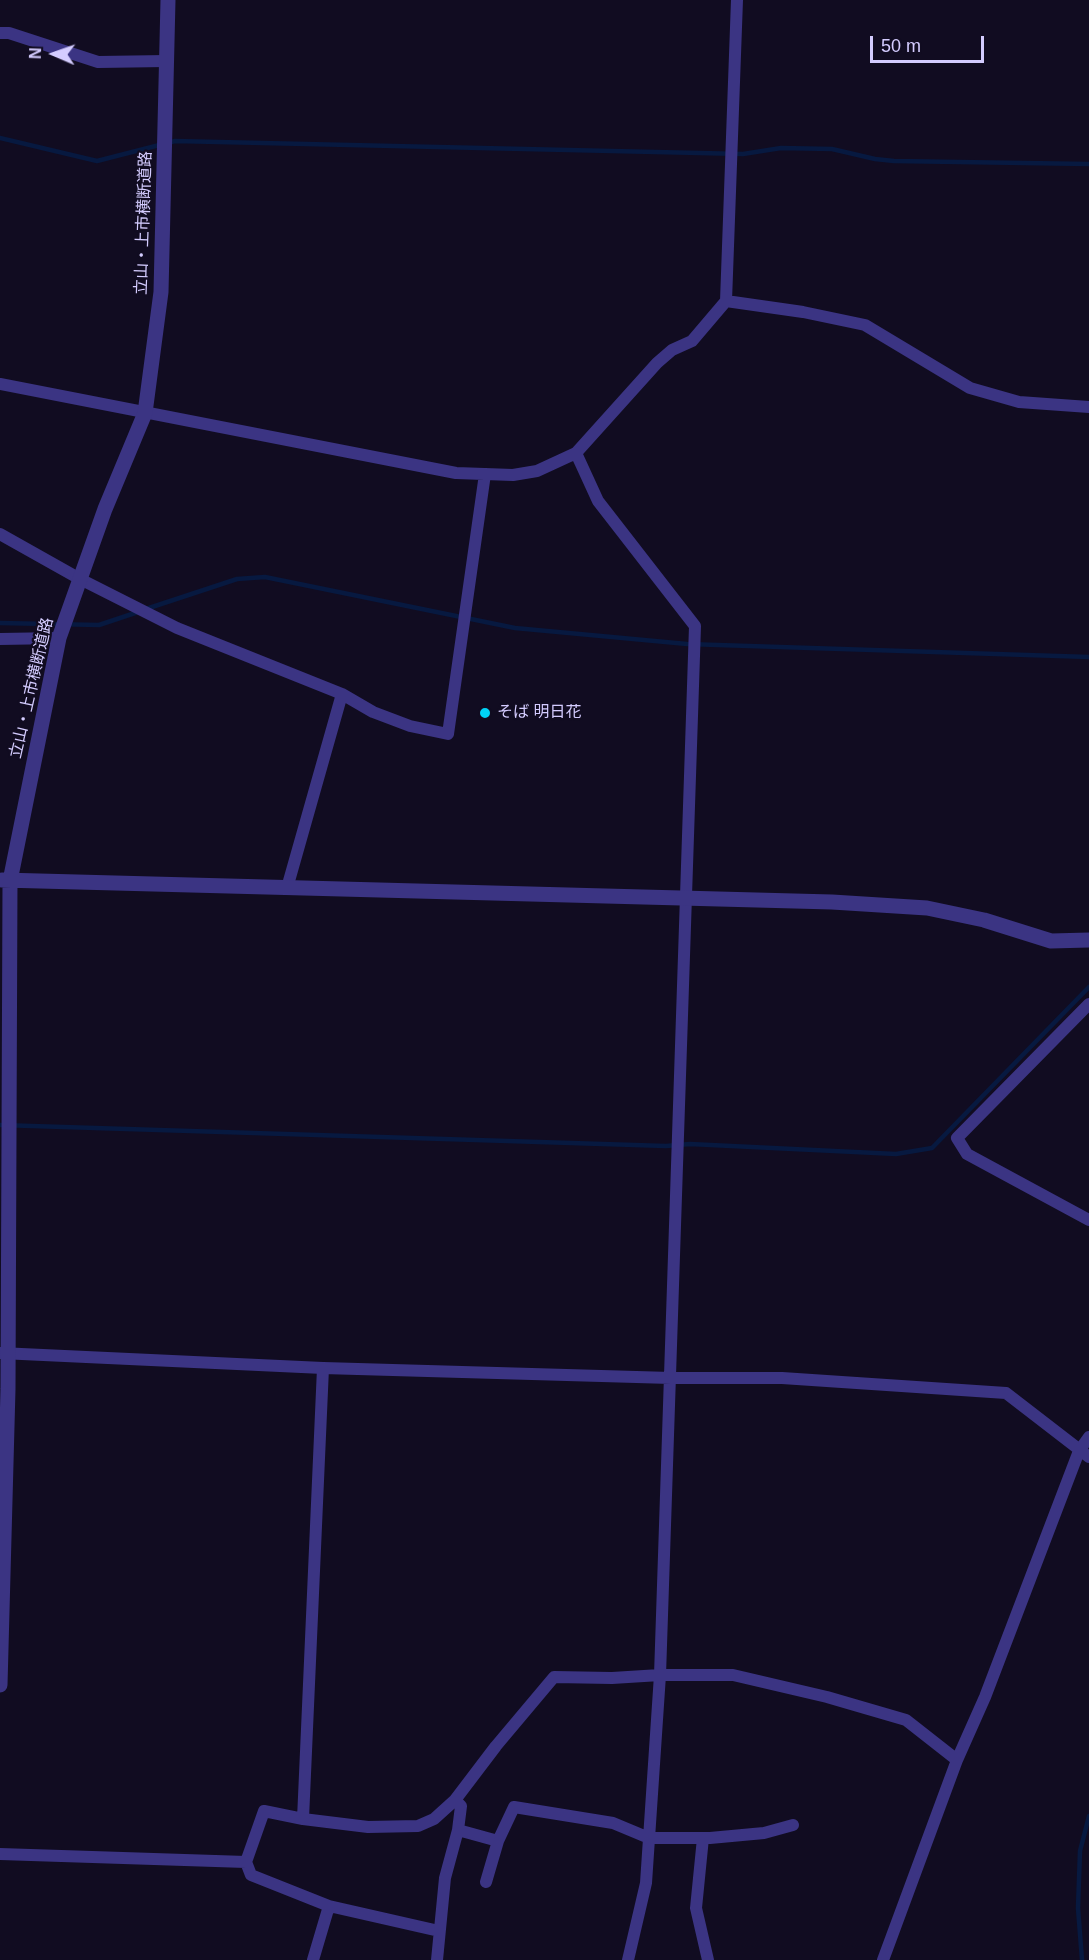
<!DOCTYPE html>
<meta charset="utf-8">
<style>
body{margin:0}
#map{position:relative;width:1089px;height:1960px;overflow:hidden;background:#110c21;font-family:Helvetica,sans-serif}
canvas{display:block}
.north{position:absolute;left:24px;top:24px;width:60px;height:60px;-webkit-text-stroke:4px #110c21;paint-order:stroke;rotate:272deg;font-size:16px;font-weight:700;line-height:24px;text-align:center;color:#d4ccff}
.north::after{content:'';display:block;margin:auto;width:21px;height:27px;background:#d4ccff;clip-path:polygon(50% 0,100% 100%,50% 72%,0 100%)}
.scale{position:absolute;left:870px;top:36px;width:114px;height:27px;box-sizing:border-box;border:3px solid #d4ccff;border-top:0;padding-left:8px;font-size:18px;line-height:21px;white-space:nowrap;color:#d4ccff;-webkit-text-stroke:4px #110c21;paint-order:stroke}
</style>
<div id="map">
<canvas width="1089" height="1960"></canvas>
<div class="north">N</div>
<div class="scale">50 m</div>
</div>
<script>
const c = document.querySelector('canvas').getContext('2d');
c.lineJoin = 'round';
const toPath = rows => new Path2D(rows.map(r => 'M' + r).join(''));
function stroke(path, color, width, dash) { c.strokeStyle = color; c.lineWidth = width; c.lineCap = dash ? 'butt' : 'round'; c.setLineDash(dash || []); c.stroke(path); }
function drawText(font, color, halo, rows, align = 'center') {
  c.font = font + ' Helvetica,"Noto Sans JP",sans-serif'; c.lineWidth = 4.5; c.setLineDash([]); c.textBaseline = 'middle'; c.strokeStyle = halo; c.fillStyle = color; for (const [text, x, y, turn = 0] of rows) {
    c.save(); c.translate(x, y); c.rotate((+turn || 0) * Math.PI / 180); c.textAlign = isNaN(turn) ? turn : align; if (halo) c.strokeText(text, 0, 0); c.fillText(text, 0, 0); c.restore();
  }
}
const stream = toPath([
 [0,138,97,161,175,141,743,154,781,148,832,149,875,159,894,161,1089,164],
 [146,609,237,579,265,577,515,628,687,644,1089,657],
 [0,623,99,625,138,612],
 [0,1125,666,1146,690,1144,896,1154,932,1148,1089,987],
 [1082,1960,1078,1908,1080,1851,1089,1816]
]);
const minor = toPath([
 [0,33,9,33,98,62,166,61],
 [726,301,803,312,865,325,970,388,1019,402,1089,407],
 [0,384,456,473,513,475,537,471,576,453,657,363,672,350,692,341,726,301,737,0],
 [576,453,598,501,695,626,660,1675,646,1883,628,1960],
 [0,534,80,579,177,628,342,694],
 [0,639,59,638],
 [287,888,342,694,373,712,410,726,448,734,485,474],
 [1089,1004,957,1138,967,1154,1089,1220],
 [0,1353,323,1368,671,1378,782,1378,1006,1393,1089,1457],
 [455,1800,461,1806,458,1830,498,1841],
 [303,1819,323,1368],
 [703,1838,696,1908,708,1960],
 [0,1854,246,1862,264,1811,303,1819,368,1827,418,1826,434,1819,455,1800,496,1746,554,1677,612,1678,660,1675,733,1675,827,1697,906,1720,957,1760],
 [246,1862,251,1875,329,1906],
 [486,1882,498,1841,514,1807,613,1823,649,1838,710,1838,764,1833,793,1825],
 [313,1960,329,1906,439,1931],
 [437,1960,445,1878,458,1830],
 [883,1960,957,1760,985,1697,1079,1451,1089,1437]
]);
const tertiary = toPath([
 [2,880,832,902,927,908,984,920,1051,941,1089,940],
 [0,1685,8,1389,10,881,59,638,105,509,145,413,161,292,168,0]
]);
const markers = [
 [485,713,6,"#00d3f7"]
];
const streetNames = [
 ["立山・上市横断道路",144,223,-88],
 ["立山・上市横断道路",32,688,-77]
];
const poiNames = [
 ["そば 明日花",497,713]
];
stroke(stream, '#071940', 4.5);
stroke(minor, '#3b3483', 12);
stroke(tertiary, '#3b3483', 15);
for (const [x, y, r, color] of markers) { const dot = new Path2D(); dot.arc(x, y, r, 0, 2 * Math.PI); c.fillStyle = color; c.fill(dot); stroke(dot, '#110c21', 2); }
drawText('16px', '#d4ccff', '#110c21', streetNames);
drawText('16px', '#d4ccff', '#110c21', poiNames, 'left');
</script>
